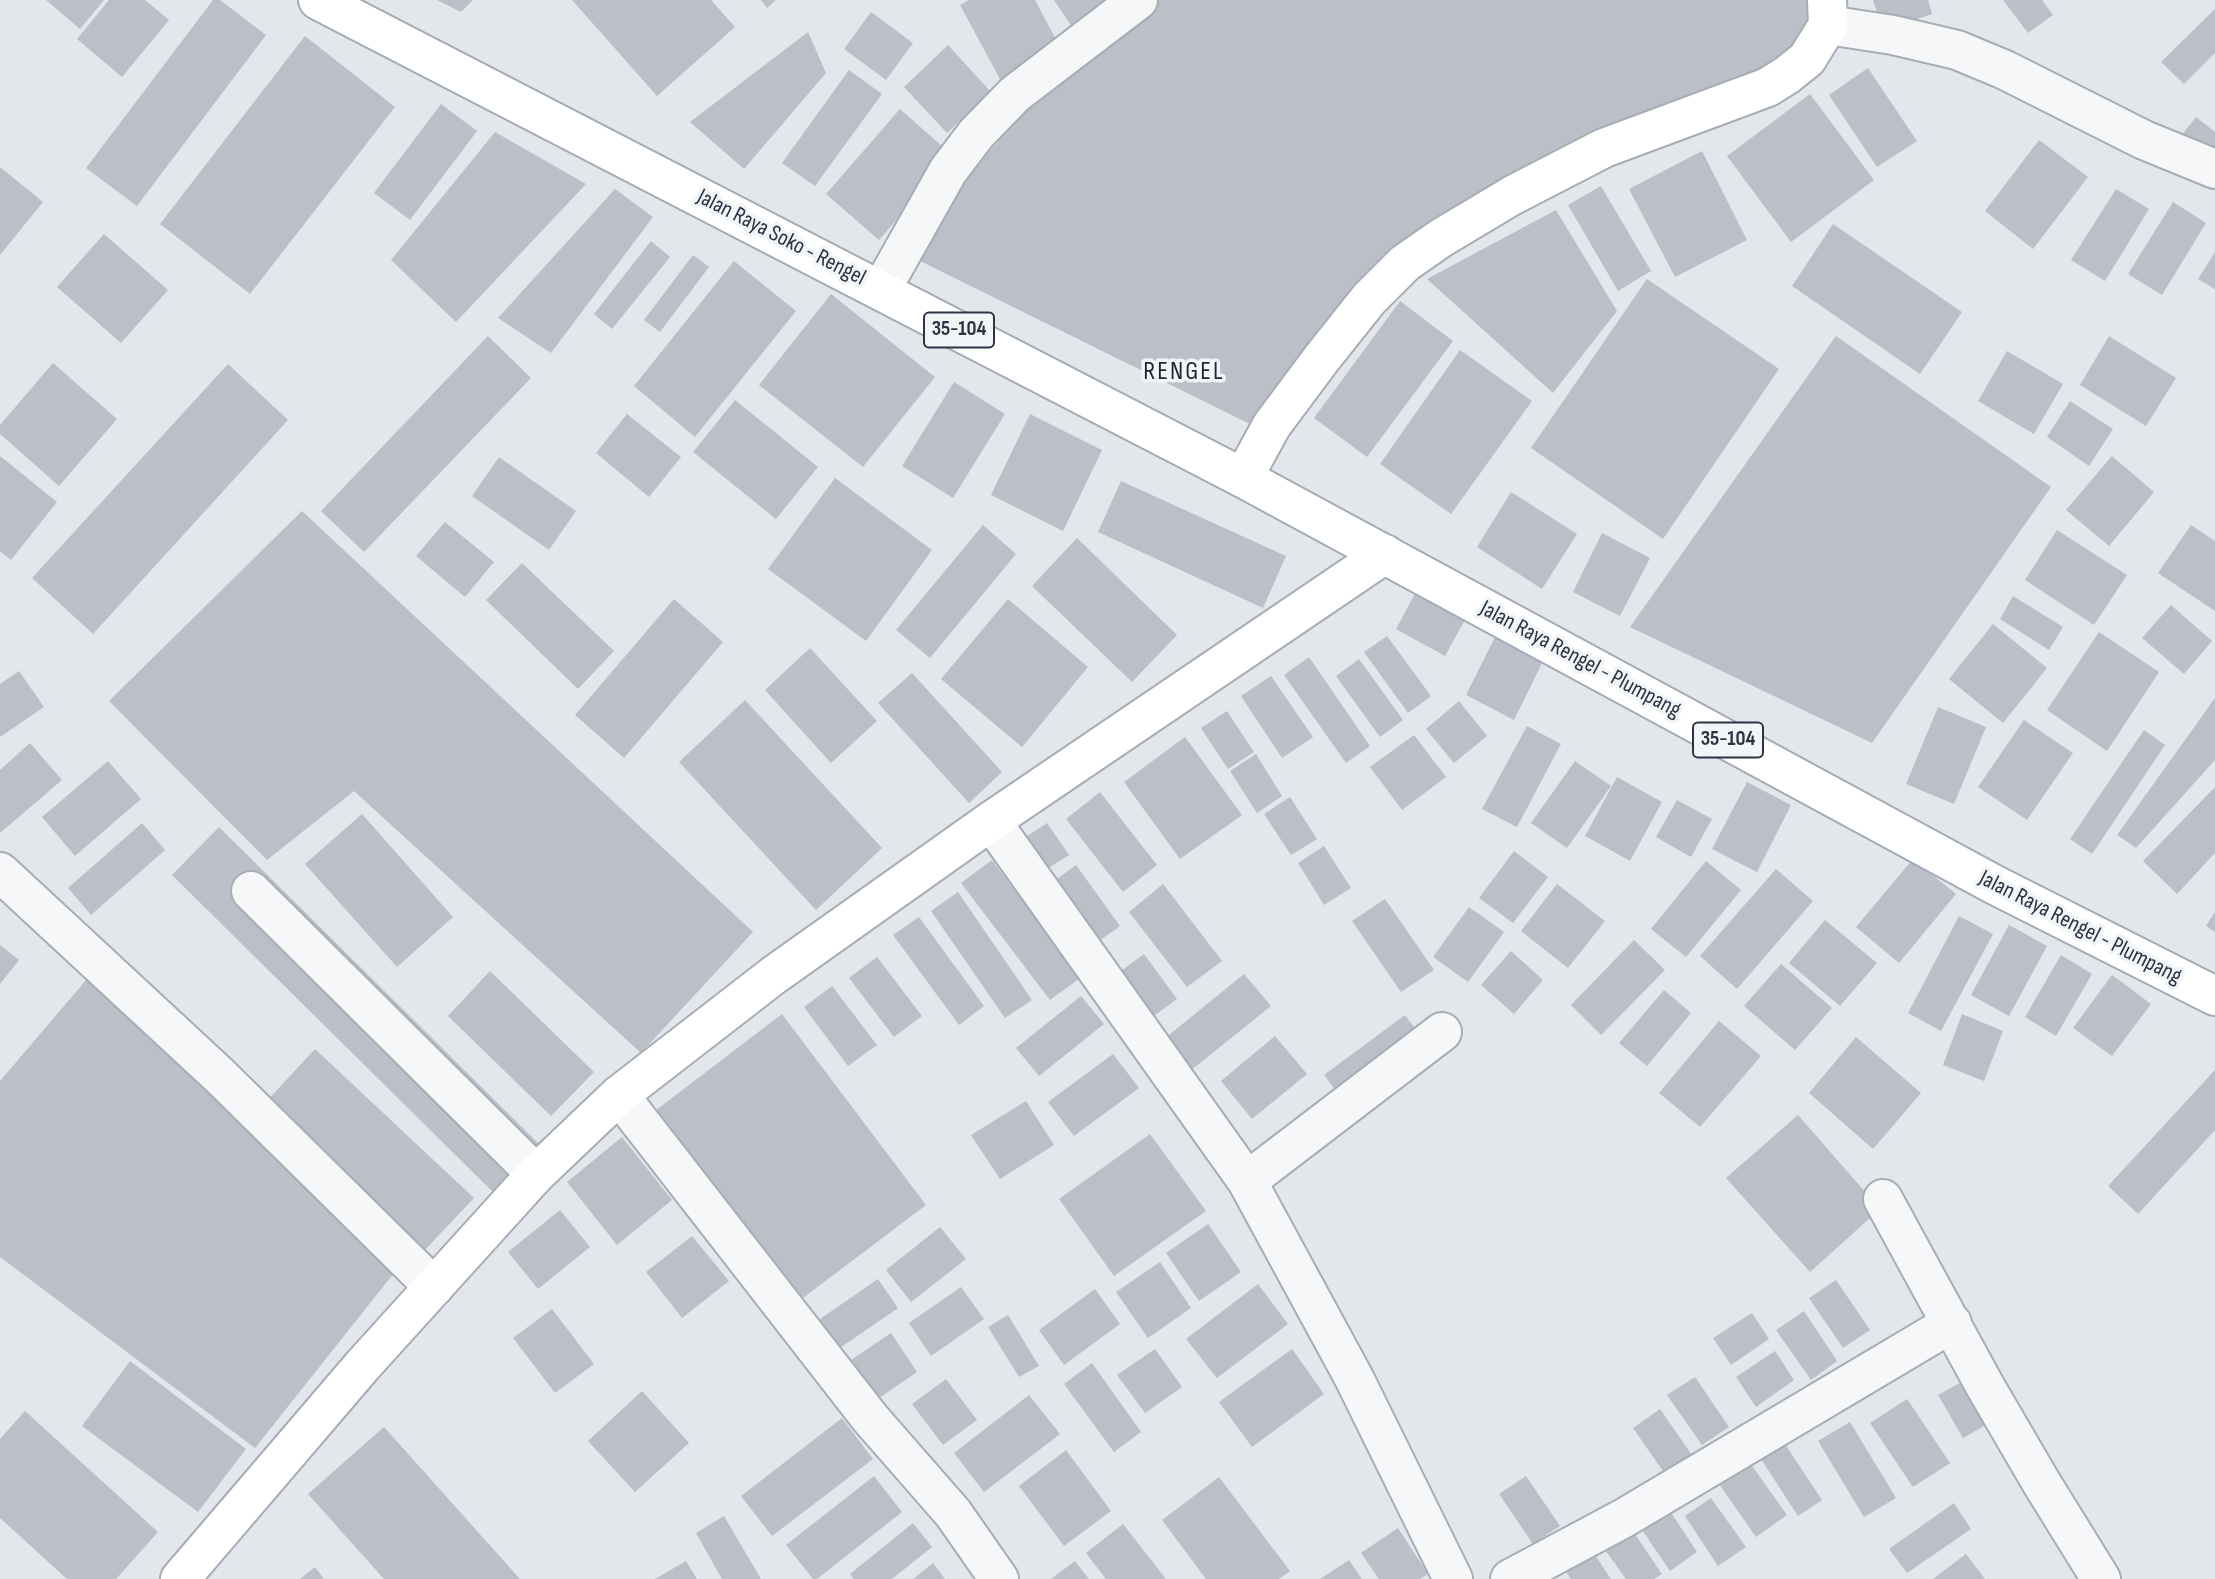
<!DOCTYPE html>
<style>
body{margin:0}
canvas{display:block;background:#e3e6eb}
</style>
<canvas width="2215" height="1579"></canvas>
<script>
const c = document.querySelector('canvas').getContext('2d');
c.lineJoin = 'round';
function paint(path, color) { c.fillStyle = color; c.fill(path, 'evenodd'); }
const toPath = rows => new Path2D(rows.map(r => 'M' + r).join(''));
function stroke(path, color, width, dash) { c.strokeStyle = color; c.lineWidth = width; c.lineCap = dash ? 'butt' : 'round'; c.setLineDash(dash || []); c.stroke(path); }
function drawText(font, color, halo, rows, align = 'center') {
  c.font = font + ' "Sofia Sans Condensed",sans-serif'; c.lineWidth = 7; c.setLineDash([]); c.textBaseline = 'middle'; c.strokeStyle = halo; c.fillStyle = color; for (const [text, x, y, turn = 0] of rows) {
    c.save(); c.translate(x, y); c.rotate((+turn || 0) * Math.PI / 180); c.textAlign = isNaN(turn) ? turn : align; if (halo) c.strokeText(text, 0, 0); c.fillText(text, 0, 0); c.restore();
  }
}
const building = toPath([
 [46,0,104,0,80,29],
 [109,0,145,0,169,20,122,77,77,39],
 [213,0,220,0,266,35,137,206,86,168],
 [437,0,473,0,461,12],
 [572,0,711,0,735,27,657,96],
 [761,0,776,0,767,8],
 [969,0,1035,0,1060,47,1000,79,960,5],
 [1054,0,1120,0,1074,30],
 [1151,0,1822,0,1823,17,1773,64,1651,113,1345,317,1258,428,914,258,968,174,1059,77],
 [1873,0,1928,0,1932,14,1883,30],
 [2003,0,2042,0,2053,15,2028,33],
 [2215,9,2215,53,2184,84,2161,62],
 [871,12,913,43,886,80,844,49],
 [808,32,826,73,744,169,690,122],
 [305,36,395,107,250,294,160,224],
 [948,45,991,92,947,133,904,87],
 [1868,68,1917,141,1877,167,1829,95],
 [849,70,882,94,815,186,782,163],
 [1810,94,1874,180,1791,242,1727,156],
 [441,104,477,131,410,220,374,193],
 [900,109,952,155,879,240,826,194],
 [2196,117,2215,132,2215,185,2170,150],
 [495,132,586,184,456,322,391,260],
 [2039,140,2088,177,2033,249,1985,211],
 [1702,151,1747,240,1675,277,1629,189],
 [0,167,43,202,0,255],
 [1601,186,1651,271,1618,291,1568,205],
 [615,189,653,217,551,353,498,318],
 [2116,189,2149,209,2105,281,2071,260],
 [2173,202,2206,223,2162,295,2128,274],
 [1556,210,1617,311,1553,393,1427,279],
 [1833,224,1962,312,1920,374,1792,286],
 [104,234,168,290,121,343,57,287],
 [651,241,670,257,612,329,594,314],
 [2215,252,2215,289,2198,279],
 [693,255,709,267,660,332,644,320],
 [734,261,796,311,695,437,634,386],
 [1647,279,1779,369,1663,539,1531,448],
 [831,294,935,377,863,467,759,385],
 [1400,301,1453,341,1367,457,1314,418],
 [488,336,531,378,364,552,321,511],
 [1836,336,2051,487,1872,743,1630,627],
 [2109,336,2176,378,2146,426,2080,385],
 [1460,350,1532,401,1451,514,1380,464],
 [2007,351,2063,384,2034,434,1978,401],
 [53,363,117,419,59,486,0,434,0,425],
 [228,364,288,420,93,634,32,578],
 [954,382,1005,414,953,498,902,466],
 [735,400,818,467,776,519,693,452],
 [2070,401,2113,429,2089,466,2047,437],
 [627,414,681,457,649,497,596,453],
 [1030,414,1102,450,1063,531,991,495],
 [0,456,57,502,11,560,0,551],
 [2112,456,2154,492,2109,546,2066,510],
 [499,457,576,511,549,550,472,496],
 [835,478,932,550,866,641,768,569],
 [1121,481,1286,556,1263,608,1098,532],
 [1511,492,1577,534,1542,589,1477,547],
 [302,511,753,932,641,1053,354,791,267,860,109,701],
 [445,522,494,562,465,597,416,556],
 [983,525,1016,554,930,658,896,630],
 [2191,525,2215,541,2215,611,2158,573],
 [2057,530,2127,575,2094,625,2025,580],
 [1602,533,1650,558,1620,616,1573,592],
 [1077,538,1177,635,1132,682,1032,586],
 [522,563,614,651,578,689,486,600],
 [1417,590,1466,618,1445,656,1396,629],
 [2013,596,2063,627,2049,650,2000,619],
 [674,599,723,642,624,758,575,715],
 [1008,599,1088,667,1022,747,941,679],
 [2171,605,2212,641,2184,674,2142,638],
 [1993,624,2047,668,2003,723,1949,679],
 [2099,632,2159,672,2107,751,2047,710],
 [1496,635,1544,659,1514,720,1466,695],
 [1387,636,1431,696,1408,713,1364,652],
 [810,648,877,721,831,763,765,690],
 [1309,657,1370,746,1346,763,1284,675],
 [1359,659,1403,720,1380,737,1336,676],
 [19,671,44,707,0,737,0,684],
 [912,673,1002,772,969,803,878,703],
 [1271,676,1313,737,1282,758,1241,696],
 [2215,698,2215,760,2136,848,2117,835],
 [745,700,882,848,816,910,679,762],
 [1459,701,1487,736,1454,763,1426,729],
 [1938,707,1986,727,1954,804,1906,784],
 [1227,711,1254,752,1228,769,1201,728],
 [2024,720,2073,753,2027,820,1978,787],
 [1527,726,1561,744,1517,827,1482,809],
 [2144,730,2165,745,2092,854,2070,839],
 [1414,735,1446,777,1402,810,1370,767],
 [1185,737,1242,815,1180,859,1124,782],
 [30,743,62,780,0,833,0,770],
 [1256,754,1282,796,1257,813,1230,771],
 [108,761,141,799,75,856,42,817],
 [1575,761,1611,786,1567,848,1531,823],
 [1617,777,1662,802,1630,861,1585,836],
 [1747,782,1791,805,1757,872,1712,849],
 [2215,787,2215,853,2177,894,2143,861],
 [1100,792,1157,865,1123,892,1066,819],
 [1290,797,1317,839,1291,855,1264,814],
 [1677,800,1712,819,1691,857,1656,837],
 [362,814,453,917,397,967,305,864],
 [142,823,165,850,91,915,68,888],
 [1047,823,1069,855,1034,877,1014,845],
 [219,827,542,1147,495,1194,172,875],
 [1324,846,1351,888,1324,905,1298,863],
 [1514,851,1548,877,1513,923,1479,898],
 [1913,859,1956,894,1899,963,1856,927],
 [992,860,1080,978,1050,1000,961,883],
 [1706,861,1741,890,1686,957,1651,929],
 [1076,865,1120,926,1088,949,1043,889],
 [1776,869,1813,901,1737,989,1700,956],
 [1163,884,1222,961,1187,987,1129,912],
 [1557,884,1605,921,1568,968,1521,931],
 [958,892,1032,1000,1005,1018,931,911],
 [1385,899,1434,970,1401,992,1352,921],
 [1469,907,1504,932,1468,982,1433,957],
 [2215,912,2215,932,2206,926],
 [1959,916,1993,934,1941,1031,1908,1013],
 [919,917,984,1006,959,1025,893,935],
 [1825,920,1877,963,1840,1006,1789,963],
 [2009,925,2047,946,2009,1016,1971,995],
 [1634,940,1665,970,1601,1035,1571,1005],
 [0,945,19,960,0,984],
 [1511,951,1543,980,1514,1014,1481,985],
 [1144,954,1177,999,1139,1027,1106,982],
 [2061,955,2092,974,2056,1036,2025,1017],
 [877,957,922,1016,894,1037,849,978],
 [1781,964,1832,1008,1795,1050,1744,1006],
 [490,971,594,1072,551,1116,448,1016],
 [93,972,394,1273,255,1448,0,1257,0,1081],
 [1244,974,1271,1006,1190,1071,1164,1039],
 [2112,975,2151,1004,2112,1056,2073,1028],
 [832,986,877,1045,848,1066,804,1007],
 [1664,990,1691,1013,1647,1066,1619,1043],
 [1081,996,1104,1024,1039,1076,1016,1048],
 [782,1014,926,1205,791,1307,647,1117],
 [1962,1014,2003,1031,1984,1081,1943,1065],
 [1405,1015,1428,1046,1347,1105,1324,1075],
 [1719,1021,1761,1056,1700,1127,1659,1093],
 [1275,1036,1307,1074,1252,1119,1221,1081],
 [1856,1037,1921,1093,1873,1149,1809,1093],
 [315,1049,474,1198,422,1253,264,1104],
 [1113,1054,1139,1088,1074,1136,1048,1102],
 [2215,1070,2215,1130,2138,1214,2108,1186],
 [1026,1101,1054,1145,1000,1179,971,1135],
 [1798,1115,1880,1209,1810,1272,1726,1178],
 [1150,1134,1206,1211,1114,1276,1059,1199],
 [622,1137,672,1200,617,1245,567,1182],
 [560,1210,590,1247,538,1289,508,1252],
 [1208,1224,1241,1272,1199,1301,1166,1253],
 [940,1227,966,1259,911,1302,886,1270],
 [692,1236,729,1281,682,1318,646,1272],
 [1160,1262,1191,1308,1148,1338,1116,1292],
 [878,1279,898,1308,837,1350,817,1321],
 [1836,1280,1870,1330,1843,1348,1809,1298],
 [1258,1284,1288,1324,1217,1378,1186,1339],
 [961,1287,984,1319,931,1356,909,1323],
 [1095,1289,1120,1324,1064,1365,1039,1330],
 [552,1309,594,1364,555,1393,513,1338],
 [1804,1311,1837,1361,1811,1380,1776,1330],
 [1752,1313,1769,1339,1731,1365,1713,1338],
 [1008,1315,1039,1366,1019,1377,988,1327],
 [891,1333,917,1372,875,1401,848,1362],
 [1155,1349,1182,1387,1145,1413,1117,1375],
 [1292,1349,1324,1394,1252,1447,1219,1402],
 [1775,1351,1794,1380,1756,1407,1736,1377],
 [130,1361,246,1449,198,1512,82,1426],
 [1092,1363,1141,1432,1114,1452,1064,1384],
 [1974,1375,1998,1418,1963,1438,1938,1395],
 [1695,1377,1729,1427,1702,1445,1667,1395],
 [946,1379,977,1420,943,1445,912,1404],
 [642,1391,689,1443,635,1492,588,1441],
 [1029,1395,1060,1434,984,1492,954,1453],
 [1907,1399,1950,1463,1913,1487,1870,1423],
 [1660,1409,1694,1458,1667,1477,1633,1428],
 [25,1411,158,1532,116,1579,67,1579,0,1518,0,1439],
 [842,1418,873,1459,772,1536,741,1496],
 [1850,1422,1896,1498,1864,1517,1818,1441],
 [384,1427,520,1579,384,1579,308,1494],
 [1783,1441,1822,1500,1798,1516,1759,1456],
 [1066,1450,1111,1511,1064,1546,1019,1486],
 [1750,1463,1787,1515,1756,1537,1719,1484],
 [874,1476,902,1512,817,1579,813,1579,786,1545],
 [1526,1476,1560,1526,1533,1544,1499,1494],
 [1219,1477,1290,1571,1279,1579,1206,1579,1162,1520],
 [1711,1498,1746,1547,1718,1566,1685,1516],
 [1664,1502,1697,1552,1670,1571,1636,1521],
 [1954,1503,1971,1529,1907,1573,1889,1549],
 [724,1516,761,1579,722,1579,696,1533],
 [913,1523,932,1547,892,1579,854,1579,850,1574],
 [1123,1524,1166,1579,1106,1579,1086,1553],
 [1628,1524,1662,1574,1654,1579,1626,1579,1600,1543],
 [1398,1528,1428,1574,1420,1579,1379,1579,1361,1553],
 [1587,1543,1611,1579,1571,1579,1559,1562],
 [1966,1554,1985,1579,1933,1579],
 [1349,1560,1362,1579,1320,1579],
 [686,1561,697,1579,655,1579],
 [1075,1561,1089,1579,1051,1579],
 [933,1563,945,1579,913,1579],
 [315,1567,324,1579,300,1579]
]);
const street = toPath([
 [1828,25,1893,35,1957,50,2005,70,2144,140,2215,169],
 [881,290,948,171,976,134,1015,94,1138,0],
 [991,821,1247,1181,1354,1378,1453,1579],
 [0,872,220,1076,434,1287],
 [251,891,536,1174],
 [619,1095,870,1418,953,1513,999,1579],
 [1247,1181,1442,1032],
 [1883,1199,1985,1386,2041,1482,2101,1579],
 [1510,1579,1624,1518,1952,1323]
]);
const secondary = toPath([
 [1243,478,1272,425,1322,358,1369,299,1405,263,1441,238,1513,195,1604,148,1768,87,1787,75,1807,59,1828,25,1827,0],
 [180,1579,363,1365,536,1174,619,1095,774,975,991,821,1385,554]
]);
const primary = toPath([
 [318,0,1243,478,1995,885,2215,996]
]);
const shields = [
 [959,330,70],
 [1728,740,70]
];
const shieldNames = [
 ["35-104",959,330],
 ["35-104",1728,740]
];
const streetNames = [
 ["Jalan Raya Soko - Rengel",781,238,27],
 ["Jalan Raya Rengel - Plumpang",1580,660,28],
 ["Jalan Raya Rengel - Plumpang",2080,928,27]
];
const quarterNames = [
 ["RENGEL",1184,372]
];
paint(building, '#babfc8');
stroke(street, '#a8adb5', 42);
stroke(secondary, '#a8adb5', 42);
stroke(primary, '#a2abb7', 42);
stroke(street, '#f6f7f9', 38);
stroke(secondary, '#fff', 38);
stroke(primary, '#fff', 38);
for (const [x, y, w] of shields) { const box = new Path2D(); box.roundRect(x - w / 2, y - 17.5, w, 35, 5); c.fillStyle = '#f2f5f8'; c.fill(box); stroke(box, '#2a3443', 2); }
drawText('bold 21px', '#2a3443', null, shieldNames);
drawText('23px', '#2a3443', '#f2f5f8', streetNames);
c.letterSpacing = '2px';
drawText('26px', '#1c2534', '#f2f5f8', quarterNames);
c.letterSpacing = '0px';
</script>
